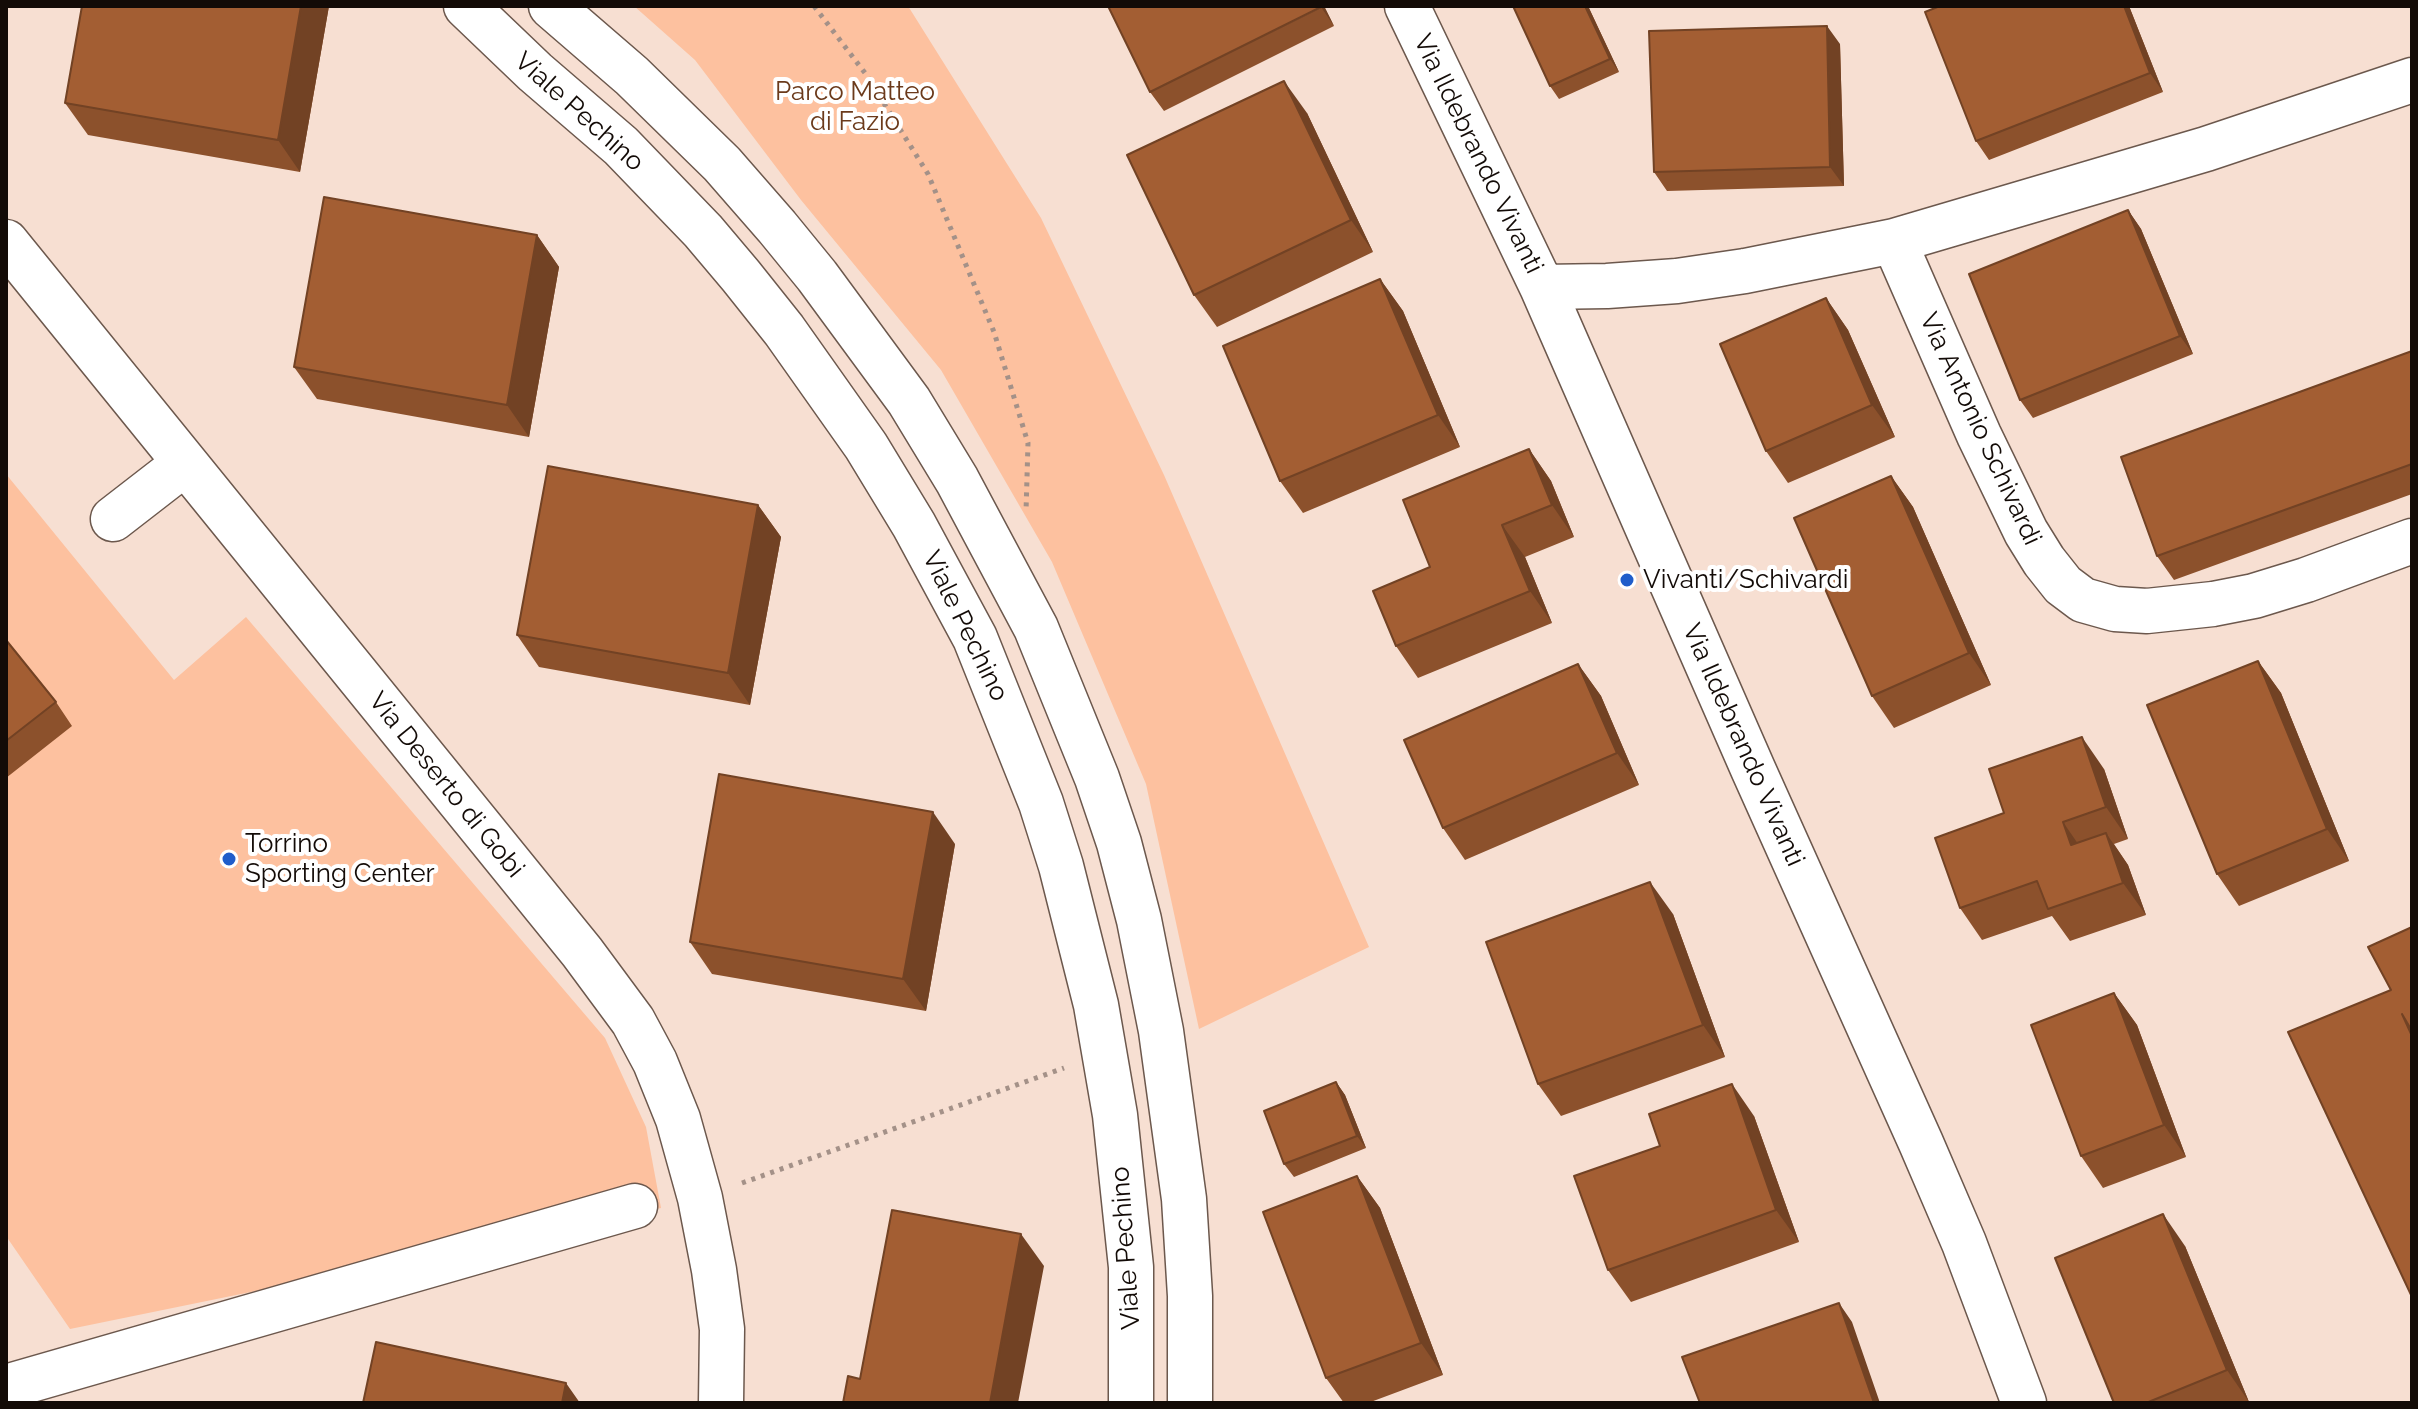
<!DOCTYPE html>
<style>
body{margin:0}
#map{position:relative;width:2418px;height:1409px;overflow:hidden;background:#f7dfd2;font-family:Raleway,sans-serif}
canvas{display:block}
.frame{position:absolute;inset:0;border:8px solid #130b07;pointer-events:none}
</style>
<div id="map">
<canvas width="2418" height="1409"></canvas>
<div class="frame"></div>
</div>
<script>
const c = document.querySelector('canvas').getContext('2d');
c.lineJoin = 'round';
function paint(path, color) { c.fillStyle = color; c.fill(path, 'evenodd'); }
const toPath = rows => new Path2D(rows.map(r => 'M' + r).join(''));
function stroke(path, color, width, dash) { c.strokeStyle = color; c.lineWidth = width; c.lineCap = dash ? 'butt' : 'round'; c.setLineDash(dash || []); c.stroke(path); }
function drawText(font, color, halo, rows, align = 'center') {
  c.font = font + ' Raleway,sans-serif'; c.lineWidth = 8; c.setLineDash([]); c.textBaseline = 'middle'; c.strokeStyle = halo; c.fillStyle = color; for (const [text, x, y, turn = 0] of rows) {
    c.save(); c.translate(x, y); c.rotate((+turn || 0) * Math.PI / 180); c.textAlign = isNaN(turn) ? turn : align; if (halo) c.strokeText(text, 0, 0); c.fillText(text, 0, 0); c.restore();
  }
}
const green = toPath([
 [634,6,908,6,1041,218,1164,475,1369,947,1199,1029,1146,784,1052,562,941,370,801,200,695,60],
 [6,474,174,680,246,617,605,1038,646,1127,661,1208,70,1329,6,1236]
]);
const path = toPath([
 [814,6,865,73,928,174,994,332,1028,443,1026,512],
 [742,1183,1064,1068]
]);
const minor = toPath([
 [466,6,535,72,621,146,703,231,741,276,784,330,866,446,914,525,975,638,1041,803,1061,866,1096,1005,1115,1115,1131,1267,1131,1403],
 [551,6,632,76,722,164,777,227,817,276,909,401,957,480,1036,628,1097,778,1119,843,1139,920,1161,1031,1184,1199,1190,1296,1190,1403],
 [1407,6,1542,287,1753,769,1921,1143,1964,1243,2024,1403],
 [1894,241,1979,435,2026,532,2044,561,2063,585,2083,600,2115,609,2147,611,2213,604,2254,596,2306,580,2412,541],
 [6,242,582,952,633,1021,655,1062,678,1119,700,1198,714,1270,722,1329,721,1403],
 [1542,287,1607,286,1677,281,1745,271,1894,241,2206,149,2412,80],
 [113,519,184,464],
 [6,1387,635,1206]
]);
const wall = toPath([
 [329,6,300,172,88,135,65,103],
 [1324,6,1334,26,1164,111,1150,92],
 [1588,6,1619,72,1559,99,1550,86],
 [2129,6,2163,92,1989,160,1976,141],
 [1840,44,1844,186,1667,191,1654,172],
 [1307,113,1373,252,1217,327,1194,295],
 [2128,210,2141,229,2193,354,2033,418,2020,400],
 [537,235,559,267,529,437,317,399,294,367],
 [1380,279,1403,311,1460,447,1303,513,1280,481],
 [1826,298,1848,330,1895,437,1788,483,1766,451],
 [2412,351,2412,494,2174,580,2157,556],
 [1529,449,1551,481,1574,537,1525,557,1552,623,1418,678,1396,646,1430,567],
 [1891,476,1913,507,1991,685,1894,728,1872,696],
 [758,505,781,537,750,705,539,667,517,635],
 [6,640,56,702,72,726,6,778],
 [2258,661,2281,693,2349,861,2239,906,2217,874],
 [1578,664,1601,696,1639,785,1465,860,1443,828],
 [2104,769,2128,839,2114,844,2128,865,2146,915,2070,941,2052,916,1982,940,1960,908,2004,813],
 [955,844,926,1011,712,974,690,942],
 [1673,914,1725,1057,1561,1116,1538,1084],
 [2114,993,2137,1025,2186,1157,2103,1188,2081,1156],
 [1336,1082,1345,1095,1366,1148,1294,1177,1284,1164],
 [1754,1116,1799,1242,1631,1302,1608,1270,1660,1146],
 [1357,1176,1380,1208,1443,1375,1368,1403,1344,1403,1326,1378],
 [2185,1246,2249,1402,2114,1403]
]);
const shadedWall = toPath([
 [301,6,329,6,300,172,278,140],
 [1320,6,1324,6,1334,26,1321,7],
 [1585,6,1588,6,1619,72,1610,59],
 [2124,6,2129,6,2163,92,2150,73],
 [1827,26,1840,44,1844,186,1830,167],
 [1284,81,1307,113,1373,252,1351,220],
 [2128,210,2141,229,2193,354,2180,336],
 [537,235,559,267,529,437,507,405],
 [1380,279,1403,311,1460,447,1438,415],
 [1826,298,1848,330,1895,437,1872,405],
 [1529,449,1551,481,1574,537,1552,505],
 [1891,476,1913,507,1991,685,1969,653],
 [758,505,781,537,750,705,728,673],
 [1502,525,1525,557,1552,623,1530,591],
 [2258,661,2281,693,2349,861,2327,829],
 [1578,664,1601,696,1639,785,1617,753],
 [2082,737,2104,769,2128,839,2106,807],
 [933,812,955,844,926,1011,903,979],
 [2063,822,2085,854,2071,845],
 [2106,833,2128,865,2146,915,2123,883],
 [1650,882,1673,914,1725,1057,1703,1025],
 [2114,993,2137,1025,2186,1157,2164,1125],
 [1336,1082,1345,1095,1366,1148,1357,1136],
 [1732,1084,1754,1116,1799,1242,1776,1210],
 [1357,1176,1380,1208,1443,1375,1421,1343],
 [2163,1214,2185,1246,2249,1402,2227,1370],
 [1021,1234,1044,1266,1018,1403,990,1403],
 [1839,1303,1852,1322,1880,1403,1874,1403],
 [566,1383,580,1403,562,1403]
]);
const building = toPath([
 [82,6,301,6,278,140,65,103,82,6],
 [1108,6,1320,6,1321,7,1150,92,1108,6],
 [1513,6,1585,6,1610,59,1550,86,1513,6],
 [1940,6,2124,6,2150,73,1976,141,1925,12,1940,6],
 [1827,26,1830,167,1654,172,1649,31,1827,26],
 [1284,81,1351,220,1194,295,1127,155,1284,81],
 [324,197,537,235,507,405,294,367,324,197],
 [2128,210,2180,336,2020,400,1969,274,2128,210],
 [1380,279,1438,415,1280,481,1223,346,1380,279],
 [1826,298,1872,405,1766,451,1720,344,1826,298],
 [2412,351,2412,464,2157,556,2121,457,2412,351],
 [1529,449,1552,505,1502,525,1530,591,1396,646,1373,591,1430,567,1403,500,1529,449],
 [548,466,758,505,728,673,517,635,548,466],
 [1891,476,1969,653,1872,696,1794,518,1891,476],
 [6,640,56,702,6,741,6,640],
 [2258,661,2327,829,2217,874,2147,705,2258,661],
 [1578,664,1617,753,1443,828,1404,740,1578,664],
 [2082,737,2106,807,2063,822,2071,845,2106,833,2123,883,2048,909,2037,881,1960,908,1935,838,2004,813,1989,769,2082,737],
 [719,774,933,812,903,979,690,942,719,774],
 [1650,882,1703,1025,1538,1084,1486,942,1650,882],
 [2412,927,2412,1031,2402,1014,2412,1036,2412,1297,2288,1032,2391,990,2368,947,2412,927],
 [2114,993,2164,1125,2081,1156,2031,1025,2114,993],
 [1336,1082,1357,1136,1284,1164,1264,1111,1336,1082],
 [1732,1084,1776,1210,1608,1270,1574,1176,1660,1146,1649,1114,1732,1084],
 [1357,1176,1421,1343,1326,1378,1263,1212,1357,1176],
 [892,1210,1021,1234,990,1403,843,1403,848,1376,860,1379,892,1210],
 [2163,1214,2227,1370,2146,1403,2114,1403,2055,1258,2163,1214],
 [1839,1303,1874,1403,1700,1403,1682,1357,1839,1303],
 [376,1342,566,1383,562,1403,363,1403,376,1342]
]);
const markers = [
 [1627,580,8,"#205dca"],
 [229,859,8,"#205dca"]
];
const parkNames = [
 ["Parco Matteo",855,92],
 ["di Fazio",855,122]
];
const streetNames = [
 ["Viale Pechino",579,112,42],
 ["Via Ildebrando Vivanti",1478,154,64],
 ["Via Antonio Schivardi",1980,429,65],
 ["Viale Pechino",965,626,64],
 ["Via Ildebrando Vivanti",1743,745,66],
 ["Via Deserto di Gobi",446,785,51],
 ["Viale Pechino",1126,1248,-94]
];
const poiNames = [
 ["Vivanti/Schivardi",1643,580],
 ["Torrino",245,844],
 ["Sporting Center",245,874]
];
paint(green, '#fdc19f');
stroke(minor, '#6c584d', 47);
stroke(path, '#a49188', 5, [4, 6]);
stroke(minor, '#fff', 44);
paint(wall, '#8c512c');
paint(shadedWall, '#724224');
paint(building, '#a35e33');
stroke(building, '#724224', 2);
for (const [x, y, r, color] of markers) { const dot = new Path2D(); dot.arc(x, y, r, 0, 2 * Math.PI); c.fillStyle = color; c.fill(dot); stroke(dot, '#fff', 3); }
drawText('26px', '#6b3a1b', '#fff', parkNames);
drawText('26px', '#130b07', '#fff', streetNames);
drawText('26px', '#130b07', '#fff', poiNames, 'left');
</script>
